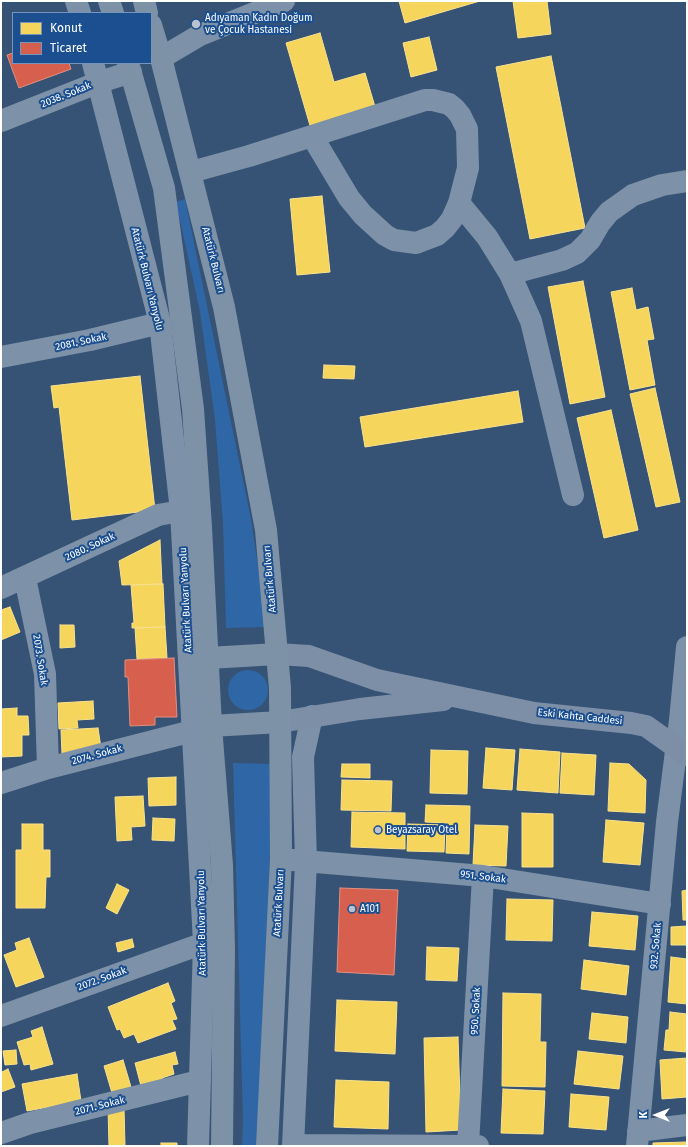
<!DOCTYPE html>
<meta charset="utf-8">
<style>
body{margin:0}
#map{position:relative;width:688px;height:1147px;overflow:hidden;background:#365274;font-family:"Fira Sans",sans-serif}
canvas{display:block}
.frame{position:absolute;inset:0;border:2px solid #fff;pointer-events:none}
.legend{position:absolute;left:12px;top:12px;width:140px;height:52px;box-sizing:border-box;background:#1b4f8f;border:1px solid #7695bc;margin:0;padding:5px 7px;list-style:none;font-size:12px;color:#fff}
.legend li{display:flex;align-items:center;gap:8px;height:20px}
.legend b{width:20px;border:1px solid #7695bc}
.north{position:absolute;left:636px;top:1095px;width:40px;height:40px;-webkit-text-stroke:3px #1b4f8f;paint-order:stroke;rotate:270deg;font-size:11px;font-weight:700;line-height:16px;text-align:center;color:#fff}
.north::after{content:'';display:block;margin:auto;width:14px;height:18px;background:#fff;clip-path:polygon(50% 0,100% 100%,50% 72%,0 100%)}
</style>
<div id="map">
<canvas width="688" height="1147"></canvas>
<div class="frame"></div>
<ul class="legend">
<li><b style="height:11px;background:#f6d55c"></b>Konut</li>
<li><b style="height:11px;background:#d6604d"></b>Ticaret</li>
</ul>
<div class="north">K</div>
</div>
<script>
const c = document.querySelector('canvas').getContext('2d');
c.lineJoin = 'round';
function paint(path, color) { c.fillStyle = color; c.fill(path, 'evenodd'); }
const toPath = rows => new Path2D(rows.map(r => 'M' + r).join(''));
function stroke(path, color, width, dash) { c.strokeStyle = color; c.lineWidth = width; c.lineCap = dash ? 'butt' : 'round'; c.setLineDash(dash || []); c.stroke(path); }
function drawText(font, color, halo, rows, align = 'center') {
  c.font = font + ' "Fira Sans",sans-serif'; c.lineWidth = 4; c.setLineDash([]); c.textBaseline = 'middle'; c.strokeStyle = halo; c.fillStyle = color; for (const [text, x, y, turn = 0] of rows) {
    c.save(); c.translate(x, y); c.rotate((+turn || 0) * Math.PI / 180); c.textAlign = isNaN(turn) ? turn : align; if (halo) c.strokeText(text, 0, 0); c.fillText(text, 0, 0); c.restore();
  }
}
const green = toPath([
 [185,199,251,519,267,627,226,628,223,524,215,420,200,312,176,202],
 '228 690a20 20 0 1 1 40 0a20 20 0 1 1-40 0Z',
 [233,763,274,764,257,1146,242,1146,243,1121]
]);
const homes = toPath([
 [399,1,480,1,405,23,399,1],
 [513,1,547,1,551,34,518,38,513,1],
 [320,33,334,82,365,73,376,110,311,129,286,43,320,33],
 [429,37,437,70,411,77,403,43,429,37],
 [551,56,585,228,530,239,496,67,551,56],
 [322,196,330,272,297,275,290,199,322,196],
 [583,281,605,397,570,404,548,287,583,281],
 [632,288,636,310,648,307,654,339,647,340,655,385,630,390,611,292,632,288],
 [324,365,355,366,354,379,323,378,324,365],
 [140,376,155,510,72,520,59,407,54,408,51,386,140,376],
 [655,388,680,502,656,507,630,394,655,388],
 [518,391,523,422,365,447,360,417,518,391],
 [611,410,638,530,604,538,577,418,611,410],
 [160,540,162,584,122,585,119,561,160,540],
 [163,584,165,627,132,628,132,623,134,623,131,585,163,584],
 [10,607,20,632,1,640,1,610,10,607],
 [60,625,74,625,75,647,60,648,60,625],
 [165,627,167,658,137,659,135,628,165,627],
 [93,701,94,719,77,720,78,728,59,729,58,703,93,701],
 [17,708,17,716,28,716,29,735,22,735,22,756,1,757,1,709,17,708],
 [98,728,101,748,62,754,61,730,98,728],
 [486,748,515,750,512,790,483,788,486,748],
 [520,749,560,752,558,793,517,790,520,749],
 [431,750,468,751,467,794,430,793,431,750],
 [562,753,596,755,594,795,560,793,562,753],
 [610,763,629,764,646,780,645,813,608,811,610,763],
 [342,764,370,764,370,778,341,777,342,764],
 [176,777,176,805,149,806,148,778,176,777],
 [342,780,392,781,391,811,341,810,342,780],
 [143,796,145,826,131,827,132,840,117,841,115,797,143,796],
 [426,805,470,806,469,854,446,853,447,823,425,822,426,805],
 [352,812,405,813,405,849,351,847,352,812],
 [522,813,553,814,553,867,522,867,522,813],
 [153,818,175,819,174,841,152,840,153,818],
 [606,820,644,823,640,865,603,862,606,820],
 [22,824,43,824,43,850,50,850,50,877,46,877,45,908,16,908,16,850,22,850,22,824],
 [408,824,445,825,444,852,407,851,408,824],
 [475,825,508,826,506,866,473,865,475,825],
 [117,884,129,890,117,914,106,908,117,884],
 [687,890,687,920,683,920,682,891,687,890],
 [507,899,553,900,552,941,506,940,507,899],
 [592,912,638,916,635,950,589,946,592,912],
 [687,926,687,945,671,945,671,927,687,926],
 [29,938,44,977,16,987,4,955,17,950,15,943,29,938],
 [132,939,134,947,118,952,116,943,132,939],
 [427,947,459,948,457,981,426,980,427,947],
 [671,957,687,959,687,1004,668,1002,671,957],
 [584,960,629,966,626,995,581,989,584,960],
 [168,983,175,1001,171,1003,177,1019,172,1020,176,1029,138,1043,134,1034,124,1038,120,1029,117,1030,108,1007,168,983],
 [503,993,541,994,540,1042,546,1042,545,1087,502,1086,503,993],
 [337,1000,397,1002,395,1054,335,1051,337,1000],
 [670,1012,687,1014,686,1052,664,1050,666,1030,669,1030,670,1012],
 [592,1013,628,1017,626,1043,589,1039,592,1013],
 [42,1027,53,1064,31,1070,30,1064,24,1065,17,1042,33,1037,31,1031,42,1027],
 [458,1037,461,1130,426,1132,424,1038,458,1037],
 [16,1050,17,1064,5,1065,3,1051,16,1050],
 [578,1051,623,1056,619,1089,574,1084,578,1051],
 [175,1052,178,1064,172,1065,174,1074,162,1078,163,1081,141,1086,135,1063,175,1052],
 [687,1058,687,1097,662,1099,660,1060,687,1058],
 [123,1060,131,1087,112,1093,104,1066,123,1060],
 [8,1069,15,1087,1,1092,1,1070,2,1072,8,1069],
 [77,1074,81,1101,27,1111,22,1084,77,1074],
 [336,1080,389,1082,388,1129,334,1127,336,1080],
 [503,1089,545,1091,543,1134,501,1133,503,1089],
 [571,1094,609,1097,606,1130,569,1127,571,1094],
 [108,1108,124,1108,125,1146,109,1146,108,1108],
 [687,1142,687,1146,653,1146,653,1143,687,1142],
 [161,1143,177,1143,177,1146,161,1146,161,1143]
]);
const shops = toPath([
 [13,53,13,63,69,63,71,69,19,88,7,55,13,53],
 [174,658,177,717,155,717,155,725,130,726,128,677,125,677,125,660,174,658],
 [340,888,398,890,394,975,337,972,340,888]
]);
const minor = toPath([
 [76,1,80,13],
 [161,58,200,35,284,1],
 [93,63,160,323,181,511,204,943,198,1146],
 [1,121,97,83,131,72],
 [191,172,249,156,312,136,425,100,433,100,449,104,455,109,460,115,467,129,468,168,459,203,452,219,445,228,437,235,416,243,394,240,385,235,363,215,349,198,312,136],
 [459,203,487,237,510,274,531,321,573,495],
 [510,274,562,260,577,253,590,240,600,223,609,212,633,195,662,185,687,181],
 [1,357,90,340,160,323],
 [25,578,45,674,48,768],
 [1,588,158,515,181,511],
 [1,783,48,768,208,727],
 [292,860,483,876,660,904],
 [1,1016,204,943,216,946],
 [638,1131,687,1125],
 [1,1133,30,1123,199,1081],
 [293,1145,478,1146],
 [468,1145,483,876],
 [293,1146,306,862,303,757,312,716],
 [637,1146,667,822,680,720,687,647]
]);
const major = toPath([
 [277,654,309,656,377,680,534,713,631,723,646,726,687,755],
 [280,722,360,709,443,700]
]);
const highway = toPath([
 [109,1,113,13],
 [144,1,147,13],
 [151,25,161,58,224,307,266,530,280,688,281,858,267,1146],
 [128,63,164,188,193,409,201,527,211,726,222,865,224,949,222,1146],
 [208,658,277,654],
 [211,726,280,722]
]);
const markers = [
 [196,24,5,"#b9c2ce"],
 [378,830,4,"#b9c2ce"],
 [352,909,4,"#b9c2ce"]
];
const poiNames = [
 ["Adıyaman Kadın Doğum",205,18],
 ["ve Çocuk Hastanesi",205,30],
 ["Beyazsaray Otel",386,830],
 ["A101",360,909]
];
const streetNames = [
 ["2038. Sokak",66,95,-22],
 ["Atatürk Bulvarı",213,260,76],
 ["Atatürk Bulvarı Yanyolu",147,279,76],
 ["2081. Sokak",81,342,-12],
 ["2080. Sokak",90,547,-25],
 ["Atatürk Bulvarı",270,579,-95],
 ["Atatürk Bulvarı Yanyolu",186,600,-93],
 ["2073. Sokak",40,660,81],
 ["Eski Kahta Caddesi",580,717,6],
 ["2074. Sokak",97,755,-15],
 ["951. Sokak",483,877,7],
 ["Atatürk Bulvarı",279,903,-87],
 ["Atatürk Bulvarı Yanyolu",202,923,-91],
 ["932. Sokak",656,946,-85],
 ["2072. Sokak",102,979,-20],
 ["950. Sokak",476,1011,-87],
 ["2071. Sokak",100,1106,-14]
];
paint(green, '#2f66a5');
paint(homes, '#f6d55c');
stroke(homes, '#f9e28d', 1);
paint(shops, '#d6604d');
stroke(shops, '#e29082', 1);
stroke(minor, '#7d92a8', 22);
stroke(major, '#7d8ea7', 22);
stroke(highway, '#7e92a7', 22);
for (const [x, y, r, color] of markers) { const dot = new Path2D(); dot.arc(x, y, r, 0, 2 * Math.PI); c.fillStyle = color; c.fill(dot); stroke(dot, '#1b4f8f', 1.5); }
drawText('10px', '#fff', '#1b4f8f', poiNames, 'left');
drawText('10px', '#fff', '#1b4f8f', streetNames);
</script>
